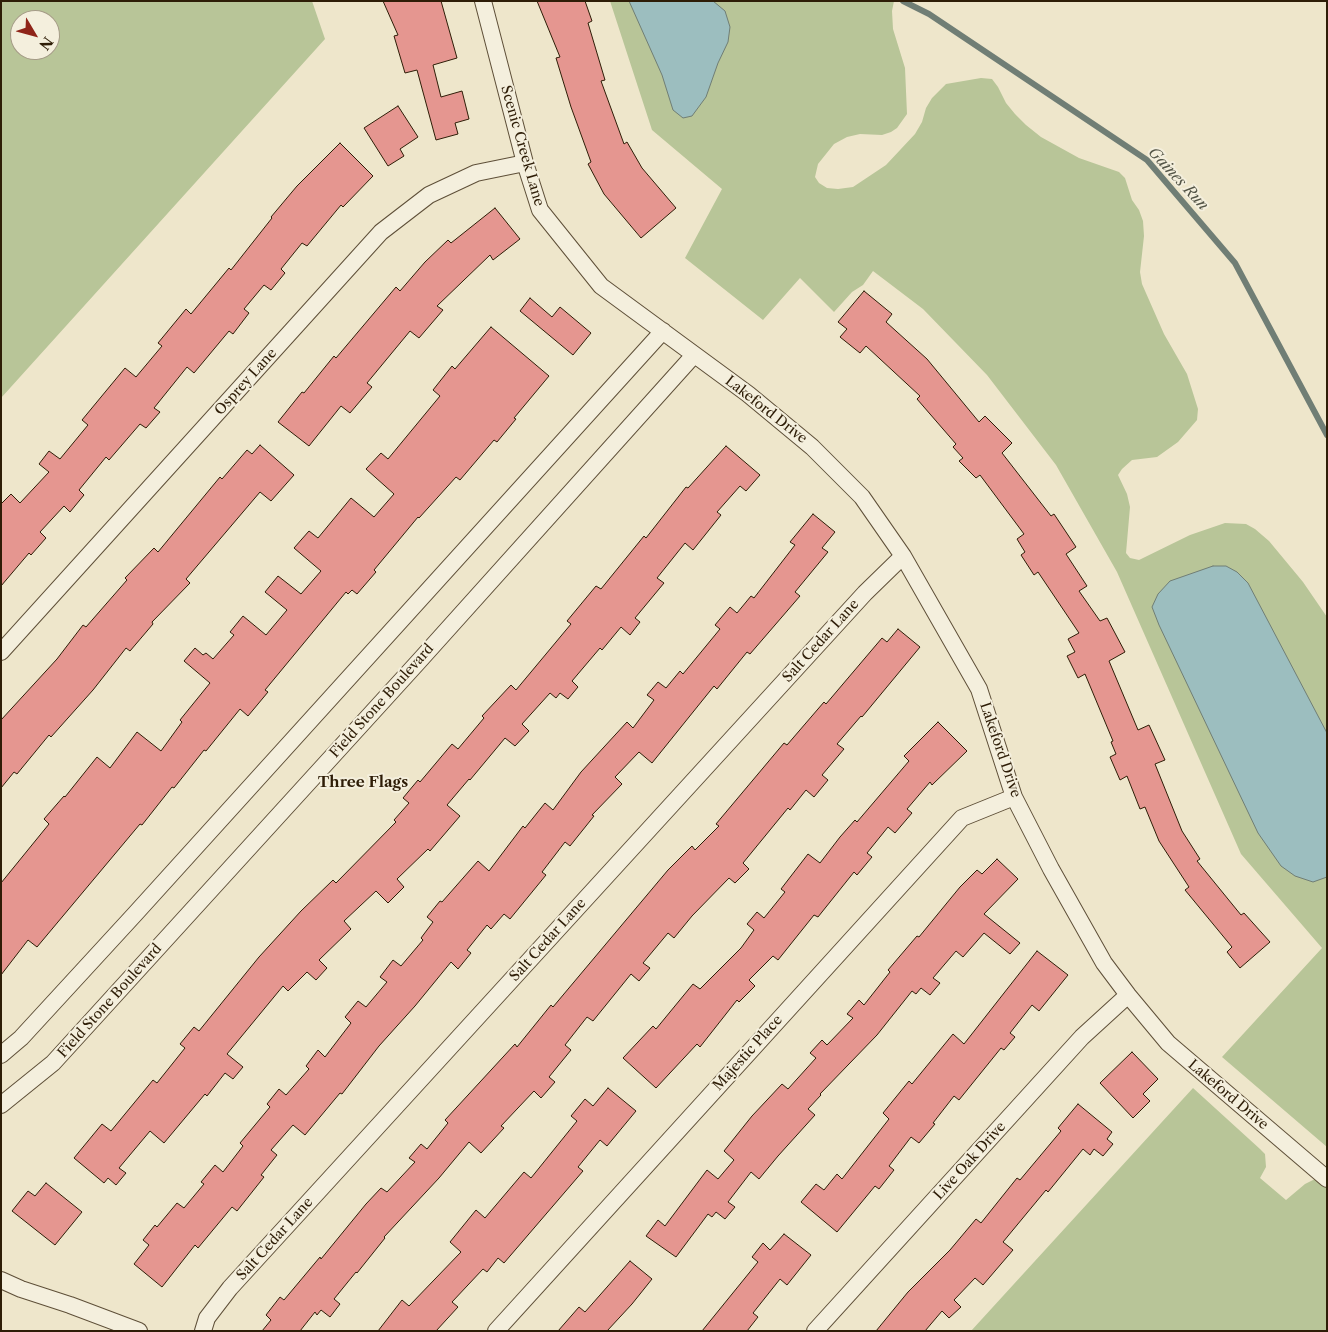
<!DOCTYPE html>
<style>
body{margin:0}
#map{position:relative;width:1328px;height:1332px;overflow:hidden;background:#eee6cb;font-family:"Libre Caslon Text",serif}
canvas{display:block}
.frame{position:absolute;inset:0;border:2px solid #2e1d07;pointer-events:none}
.north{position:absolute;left:10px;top:10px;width:50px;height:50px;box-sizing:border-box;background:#f4efdd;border:1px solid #a59b87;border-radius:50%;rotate:127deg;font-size:14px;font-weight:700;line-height:20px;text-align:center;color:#2e1d07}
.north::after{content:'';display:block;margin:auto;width:18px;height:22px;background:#8f2418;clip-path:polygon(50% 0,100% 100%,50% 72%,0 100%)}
</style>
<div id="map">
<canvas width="1328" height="1332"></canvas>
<div class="frame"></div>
<div class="north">N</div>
</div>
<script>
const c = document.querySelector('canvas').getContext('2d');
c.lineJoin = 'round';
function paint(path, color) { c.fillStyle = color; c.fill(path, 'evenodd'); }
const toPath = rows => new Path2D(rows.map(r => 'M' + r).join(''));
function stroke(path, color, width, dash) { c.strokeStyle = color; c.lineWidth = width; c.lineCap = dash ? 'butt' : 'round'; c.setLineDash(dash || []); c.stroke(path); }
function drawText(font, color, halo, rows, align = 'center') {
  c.font = font + ' "Libre Caslon Text",serif'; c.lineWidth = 4; c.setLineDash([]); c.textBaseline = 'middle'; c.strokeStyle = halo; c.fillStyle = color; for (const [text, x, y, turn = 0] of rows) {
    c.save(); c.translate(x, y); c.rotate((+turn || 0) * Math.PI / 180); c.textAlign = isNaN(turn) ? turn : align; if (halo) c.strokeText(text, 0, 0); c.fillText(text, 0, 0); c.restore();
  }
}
const green = toPath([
 [1,1,312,1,325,39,1,398],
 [20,20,50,20,50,50,20,50],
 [610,1,894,1,892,11,893,29,905,68,907,114,897,128,891,132,882,135,860,134,847,137,834,144,818,164,815,177,819,183,827,188,838,189,853,187,886,165,915,134,922,122,926,108,932,98,946,84,981,78,992,79,998,87,1006,103,1015,114,1026,125,1041,137,1079,158,1119,172,1125,178,1132,200,1139,210,1143,221,1144,236,1140,272,1142,284,1164,334,1187,374,1198,409,1197,420,1178,442,1157,457,1132,460,1122,469,1118,475,1127,494,1130,507,1126,553,1130,558,1139,560,1190,535,1225,523,1246,524,1255,529,1269,541,1303,582,1327,617,1327,1147,1222,1057,1322,948,1241,854,1117,572,1056,465,987,375,923,309,873,271,863,285,852,292,834,312,800,278,763,320,685,258,722,189,652,130],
 [1193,1088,1260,1149,1265,1154,1266,1167,1260,1178,1286,1200,1305,1184,1317,1178,1327,1166,1327,1331,971,1331]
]);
const water = toPath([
 [629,1,713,1,725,11,730,27,728,42,718,63,706,97,692,116,683,118,673,110,662,75,629,1],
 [1213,566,1226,566,1237,572,1248,583,1327,733,1327,877,1313,882,1295,876,1281,866,1258,833,1159,625,1152,607,1158,594,1170,581,1213,566]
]);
const stream = toPath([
 [903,1,929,14,1147,160,1235,263,1327,435]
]);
const building = toPath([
 [383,1,441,1,457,58,433,65,441,97,462,91,469,119,455,123,458,134,436,140,417,70,405,73,394,36,398,35,383,1],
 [537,1,585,1,592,21,588,23,605,80,601,81,624,144,627,142,642,168,676,208,641,238,604,194,588,164,591,162,571,107,556,58,560,57,537,1],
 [398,106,418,137,400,149,404,156,388,166,364,128,398,106],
 [340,143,373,176,343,207,341,205,307,246,302,243,281,269,285,273,271,290,264,285,244,309,249,313,233,334,229,331,194,373,187,367,154,408,160,412,146,428,140,424,109,460,106,457,79,490,84,495,70,512,64,506,40,532,46,538,31,555,29,553,1,586,1,504,11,494,20,503,49,472,39,464,49,451,60,459,88,425,82,420,125,368,136,377,162,346,158,343,186,309,191,314,229,268,231,270,272,218,271,217,297,186,340,143],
 [495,208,520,239,493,260,490,255,437,306,443,310,419,338,410,331,367,383,372,387,350,413,341,406,309,446,278,422,302,392,304,393,334,356,336,358,396,287,400,291,425,262,448,240,451,243,495,208],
 [864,291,892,314,886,322,927,359,979,422,985,416,1012,443,1002,453,1051,516,1054,514,1076,547,1066,554,1087,586,1079,591,1100,621,1107,618,1125,652,1109,661,1138,730,1149,725,1165,760,1155,764,1182,831,1200,859,1197,861,1241,915,1244,913,1270,942,1240,968,1227,952,1232,947,1185,890,1189,887,1159,841,1145,807,1140,809,1127,776,1120,780,1110,757,1116,754,1111,742,1113,741,1085,674,1078,678,1067,656,1075,652,1068,639,1079,633,1038,572,1034,575,1021,555,1025,552,1017,539,1024,534,980,475,976,478,959,461,963,458,953,447,956,444,917,399,920,396,866,346,860,353,840,337,847,329,838,322,864,291],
 [530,298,552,317,560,307,591,333,573,355,520,311,530,298],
 [491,327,549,376,514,418,516,419,497,442,494,440,460,480,456,477,419,518,418,517,374,570,376,572,357,594,352,590,348,594,346,592,265,690,268,692,248,716,240,709,206,751,204,750,174,788,172,787,142,825,140,824,37,947,28,940,1,975,1,883,49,824,44,819,64,796,65,797,97,757,110,768,137,732,161,751,182,722,180,720,210,683,184,661,195,648,203,655,206,653,213,659,234,635,230,632,243,616,266,635,287,610,265,592,278,576,301,594,321,571,294,548,309,531,318,538,351,498,374,517,394,494,366,469,381,453,388,459,440,396,433,390,452,366,455,369,491,327],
 [260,445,294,475,271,501,260,492,186,579,190,583,152,622,153,624,130,651,126,648,93,690,51,737,49,735,17,774,14,772,1,788,1,720,57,659,83,625,86,627,127,580,125,578,154,548,158,552,220,477,222,479,247,450,252,454,260,445],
 [726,446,760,475,746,491,740,486,717,512,721,515,693,550,685,543,657,578,664,583,635,618,640,622,630,635,621,627,602,650,600,648,572,681,578,687,568,699,560,693,556,698,550,693,522,724,529,731,515,746,505,738,470,780,469,779,447,805,460,816,430,851,428,849,397,879,404,887,388,903,376,891,344,921,351,929,319,960,327,968,316,980,307,972,288,991,283,986,227,1054,243,1067,233,1079,225,1073,207,1096,205,1094,164,1143,150,1131,119,1168,126,1173,116,1185,108,1178,104,1183,74,1158,102,1124,111,1131,153,1080,157,1083,185,1048,180,1044,194,1027,199,1031,259,957,301,911,333,880,336,883,396,822,394,820,409,803,403,798,418,780,420,782,452,744,458,749,484,718,482,716,511,685,516,690,571,624,567,621,596,586,601,589,644,536,646,538,686,487,688,488,726,446],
 [813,514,835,532,822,548,828,552,795,592,800,596,750,654,747,652,717,689,714,686,652,763,639,752,615,777,622,784,592,815,594,816,570,846,565,842,542,872,546,875,510,919,504,914,491,929,487,925,467,950,471,953,458,969,451,962,415,1006,379,1046,342,1094,340,1093,305,1135,293,1125,271,1150,277,1155,261,1175,264,1177,237,1211,232,1207,198,1248,195,1245,162,1287,134,1264,149,1245,143,1240,155,1225,157,1227,177,1203,184,1208,204,1184,201,1182,215,1165,223,1172,243,1146,240,1143,270,1107,267,1104,279,1089,286,1095,309,1069,306,1066,318,1050,325,1057,351,1023,345,1017,358,1001,366,1007,387,982,380,977,393,960,401,966,423,940,421,938,433,922,427,917,440,901,442,902,478,861,489,871,523,826,525,828,545,803,553,810,581,772,627,722,633,728,654,700,647,695,658,682,666,688,680,671,683,674,720,629,715,625,730,607,737,613,751,596,754,598,795,545,790,542,813,514],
 [898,629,920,647,862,717,861,716,837,744,844,749,822,775,828,780,814,797,806,790,790,810,788,808,743,863,749,869,735,883,729,878,692,916,674,938,668,933,643,963,650,968,639,981,631,974,593,1021,587,1017,565,1045,571,1050,549,1077,555,1082,541,1098,534,1091,501,1126,504,1128,481,1153,469,1142,439,1178,384,1237,385,1238,357,1273,356,1272,334,1299,340,1304,330,1317,321,1310,317,1315,315,1312,300,1331,262,1331,271,1320,266,1315,280,1297,284,1300,320,1257,321,1259,366,1204,381,1188,387,1192,415,1162,409,1158,421,1144,427,1149,448,1123,445,1120,515,1044,517,1047,551,1005,553,1007,668,870,692,846,695,850,719,826,716,824,784,743,787,745,824,702,826,704,882,638,887,642,898,629],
 [938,722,967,751,932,785,930,782,907,809,912,813,895,833,888,827,867,853,872,857,857,875,854,872,818,917,814,915,778,960,773,956,749,980,755,986,739,1002,737,1000,700,1047,697,1044,656,1088,623,1058,653,1026,656,1029,693,984,700,989,741,948,754,930,747,924,757,912,764,918,785,892,781,889,808,854,820,863,840,837,855,820,857,822,909,761,904,756,938,722],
 [997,859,1018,879,984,914,1020,943,1010,954,984,933,963,957,956,951,933,978,940,983,930,995,921,988,916,994,912,991,877,1035,820,1094,821,1095,808,1109,815,1115,778,1156,759,1179,751,1172,728,1202,735,1207,725,1219,716,1212,712,1217,708,1214,676,1257,646,1236,658,1220,665,1226,707,1170,718,1179,734,1160,724,1151,752,1116,782,1084,788,1089,816,1058,810,1053,822,1040,827,1045,853,1018,847,1014,859,1000,864,1005,890,972,888,970,917,936,919,937,960,887,977,870,982,874,997,859],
 [1037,951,1068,975,1039,1011,1032,1005,1010,1033,1015,1037,1004,1050,1001,1048,959,1100,954,1096,933,1123,935,1124,919,1143,911,1137,889,1166,894,1170,879,1189,875,1186,837,1232,801,1202,816,1184,824,1190,837,1174,842,1179,889,1119,883,1113,909,1081,912,1084,953,1034,964,1044,1037,951],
 [1132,1052,1158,1079,1143,1094,1150,1101,1133,1118,1100,1083,1132,1052],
 [608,1088,636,1111,607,1146,600,1140,578,1167,583,1171,504,1263,498,1258,487,1272,483,1269,452,1302,458,1307,436,1331,378,1331,402,1300,409,1306,461,1252,450,1242,476,1210,485,1218,524,1172,531,1178,577,1121,571,1116,585,1099,593,1106,608,1088],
 [1078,1104,1112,1132,1107,1139,1113,1144,1103,1156,1094,1149,1090,1155,1083,1149,1048,1192,1046,1190,1003,1242,1013,1250,983,1285,975,1278,954,1300,961,1307,949,1318,942,1311,925,1331,876,1331,908,1292,950,1250,976,1219,981,1223,1017,1178,1020,1180,1061,1131,1058,1128,1078,1104],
 [46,1183,82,1212,55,1245,12,1211,28,1191,35,1196,46,1183],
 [784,1234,811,1255,787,1285,780,1279,753,1313,758,1317,747,1331,702,1331,758,1262,752,1257,763,1243,770,1250,784,1234],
 [630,1261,652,1279,632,1304,607,1331,558,1331,579,1307,585,1312,630,1261]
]);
const street = toPath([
 [483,1,525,163,540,210,601,286,748,394,812,447,862,497,903,556,979,689,1014,797,1051,869,1104,963,1128,995,1168,1043,1327,1179],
 [1,652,381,232,429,195,476,173,525,163],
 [1,1055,21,1038,135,914,663,331],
 [1,1105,53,1063,420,660,694,355],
 [1,1280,21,1289,70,1305,139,1331],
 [203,1331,207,1318,230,1288,865,593,903,556],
 [496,1331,962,818,1014,797],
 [815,1331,1082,1037,1128,995]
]);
const streetNames = [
 ["Scenic Creek Lane",522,146,74],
 ["Osprey Lane",246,382,-48],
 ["Lakeford Drive",766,410,38],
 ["Salt Cedar Lane",821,641,-48],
 ["Field Stone Boulevard",382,701,-48],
 ["Lakeford Drive",1000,750,71],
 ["Salt Cedar Lane",548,940,-48],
 ["Field Stone Boulevard",110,1001,-48],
 ["Majestic Place",748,1053,-48],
 ["Lakeford Drive",1228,1095,40],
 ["Live Oak Drive",970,1161,-48],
 ["Salt Cedar Lane",275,1239,-48]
];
const waterNames = [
 ["Gaines Run",1178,179,47]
];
const neighbourhoodNames = [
 ["Three Flags",363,783]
];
paint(green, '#b8c598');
paint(water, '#9cbebf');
stroke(water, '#707e75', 1);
stroke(stream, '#707e75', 6);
paint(building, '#e59690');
stroke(building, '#2e1d07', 1);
stroke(street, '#5e4f38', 18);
stroke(street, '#f4efdd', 16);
drawText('14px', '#2e1d07', '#f4efdd', streetNames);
drawText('italic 15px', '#545547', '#f4efdd', waterNames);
drawText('bold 15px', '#2e1d07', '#f4efdd', neighbourhoodNames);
</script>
